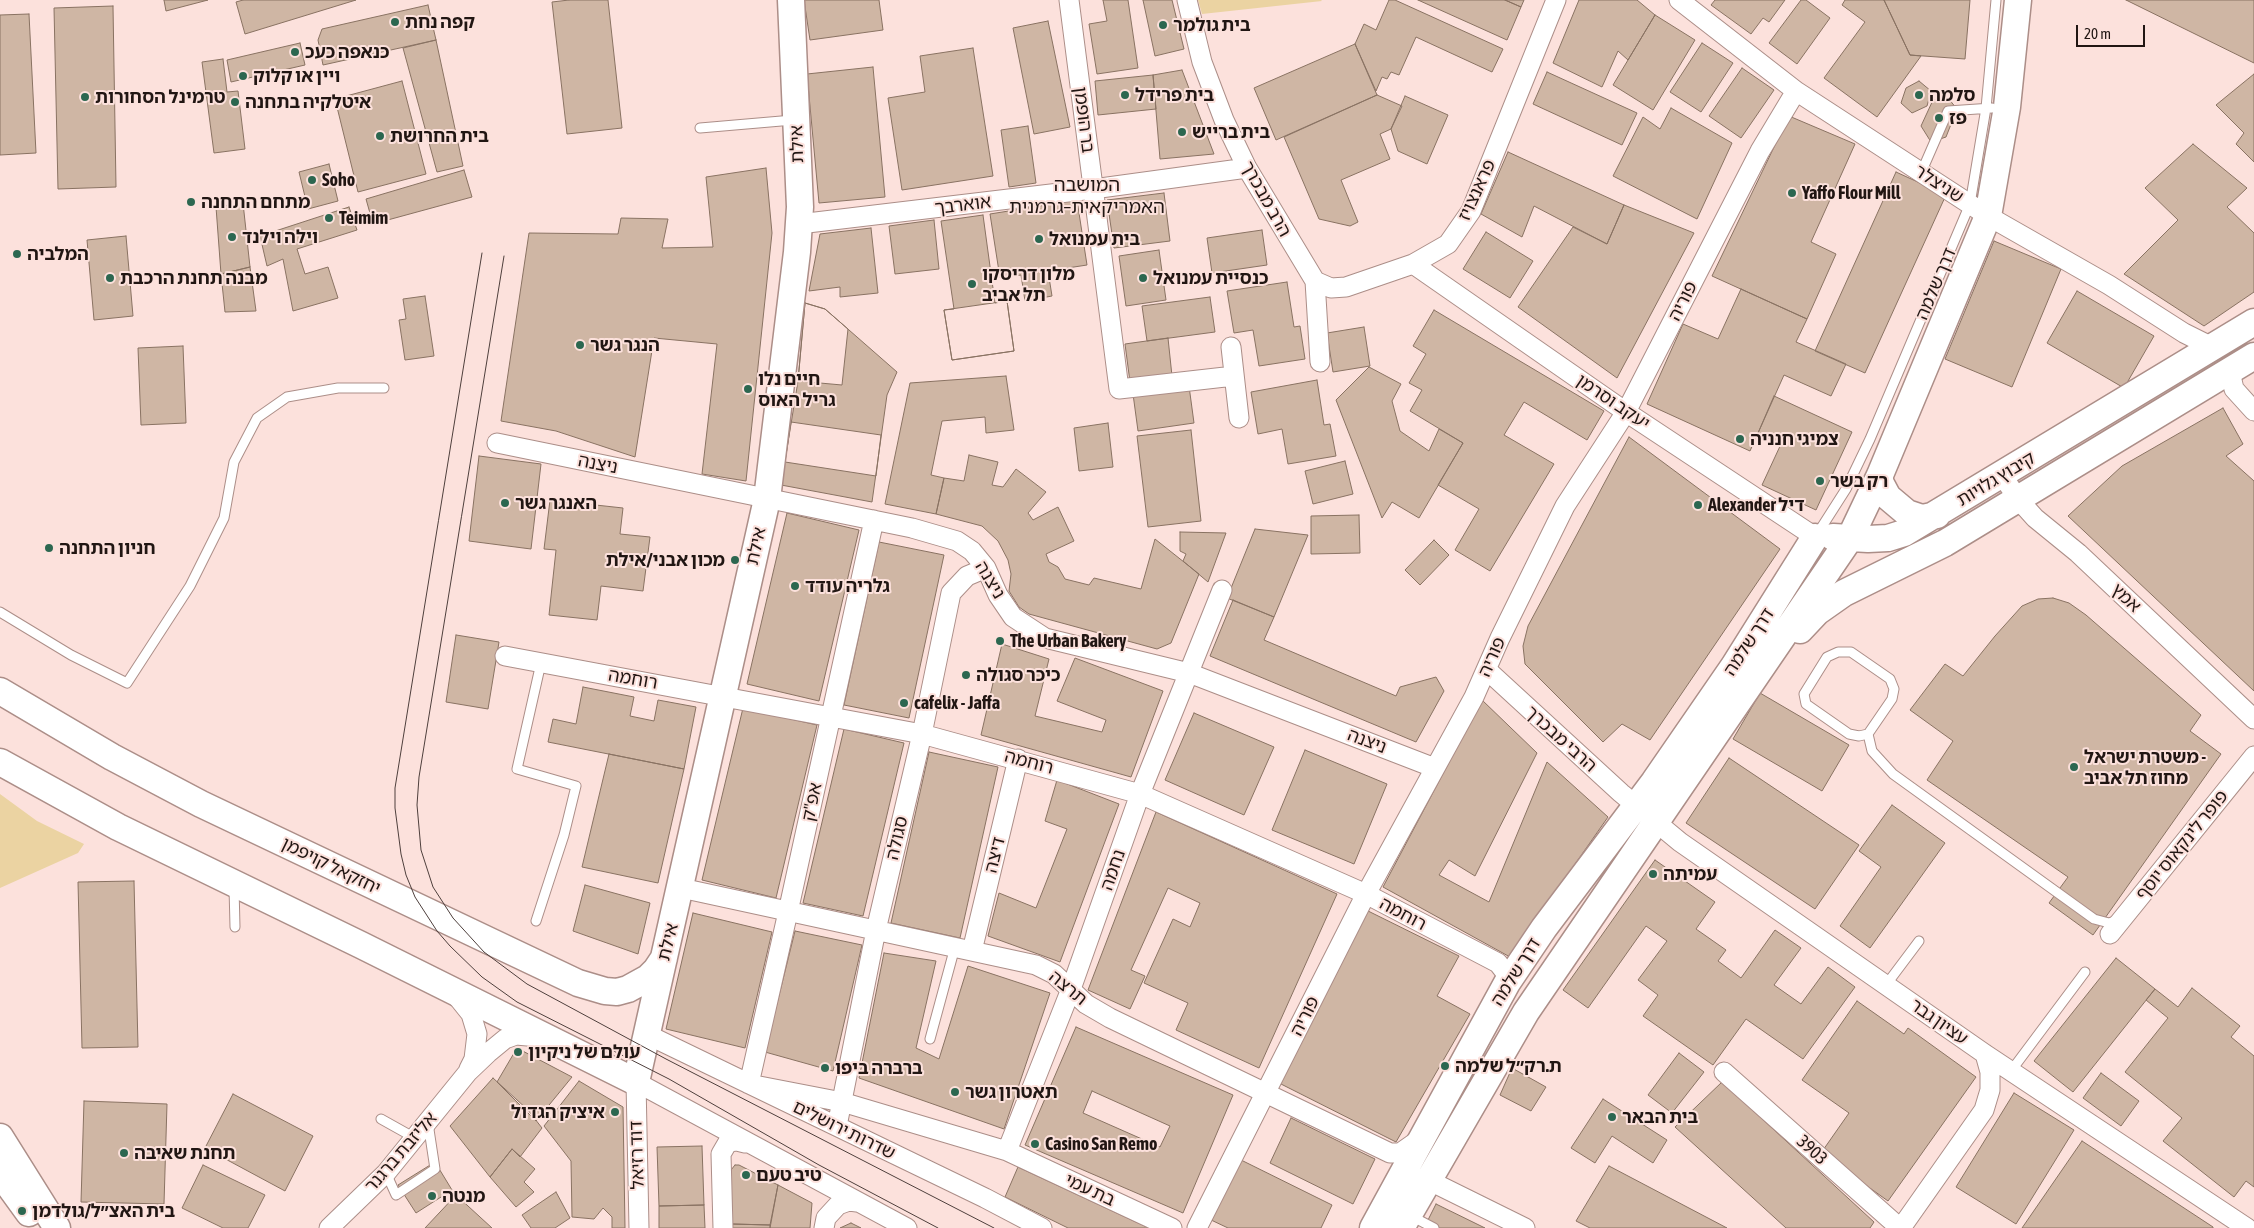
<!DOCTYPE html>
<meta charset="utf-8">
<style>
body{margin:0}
#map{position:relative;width:2254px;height:1228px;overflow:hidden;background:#fce1dc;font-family:"Asap Condensed",sans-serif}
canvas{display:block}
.scale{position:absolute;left:2076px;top:25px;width:69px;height:22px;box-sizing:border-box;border:2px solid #211613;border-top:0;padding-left:6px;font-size:15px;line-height:18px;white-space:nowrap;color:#211613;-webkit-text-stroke:4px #fce1dc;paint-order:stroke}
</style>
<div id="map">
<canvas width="2254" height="1228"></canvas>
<div class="scale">20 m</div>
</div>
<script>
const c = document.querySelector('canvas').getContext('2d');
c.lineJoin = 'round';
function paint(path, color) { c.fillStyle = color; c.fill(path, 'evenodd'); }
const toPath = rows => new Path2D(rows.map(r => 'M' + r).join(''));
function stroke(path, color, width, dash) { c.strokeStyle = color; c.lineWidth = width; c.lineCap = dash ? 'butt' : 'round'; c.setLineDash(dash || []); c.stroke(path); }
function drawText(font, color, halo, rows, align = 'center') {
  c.font = font + ' "Asap Condensed","Noto Sans Hebrew",sans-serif'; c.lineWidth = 4; c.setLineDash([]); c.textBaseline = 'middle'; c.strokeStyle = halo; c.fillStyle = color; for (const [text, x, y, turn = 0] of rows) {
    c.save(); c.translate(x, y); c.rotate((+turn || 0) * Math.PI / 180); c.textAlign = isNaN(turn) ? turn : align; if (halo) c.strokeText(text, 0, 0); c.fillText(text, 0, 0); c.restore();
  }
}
const green = toPath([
 [1198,0,1321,0,1322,1,1202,14],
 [0,794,37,821,84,844,78,853,0,888]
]);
const building = toPath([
 [164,0,208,0,166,11,164,0],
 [243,0,356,0,245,34,236,2,243,0],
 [569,0,608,0,622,128,567,134,552,2,569,0],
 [804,0,879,0,883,30,810,40,804,0],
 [1103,0,1128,0,1138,68,1097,74,1089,24,1107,21,1103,0],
 [1143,0,1172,0,1184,49,1155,56,1143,0],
 [1389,0,1395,0,1503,49,1492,72,1416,37,1399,75,1391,72,1387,79,1382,77,1376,91,1355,44,1364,24,1376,30,1389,0],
 [1418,0,1505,0,1521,7,1507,40,1418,0],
 [1505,0,1524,0,1521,7,1505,0],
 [1579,0,1637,0,1655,15,1628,60,1618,51,1602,87,1553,63,1579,0],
 [1715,0,1785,0,1769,22,1763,18,1751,34,1711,5,1715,0],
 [1801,0,1806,0,1830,18,1797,64,1769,43,1801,0],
 [1845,0,1884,0,1910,55,1921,56,1877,117,1824,78,1865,22,1842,5,1845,0],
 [1884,0,1970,0,1965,59,1910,55,1884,0],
 [2126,0,2254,0,2254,63,2126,0],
 [428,5,436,40,323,65,318,40,322,29,428,5],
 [113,6,116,187,58,189,54,8,113,6],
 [29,14,36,153,0,155,0,15,29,14],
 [1655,15,1695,40,1653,110,1613,85,1655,15],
 [1048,21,1070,127,1034,134,1013,28,1048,21],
 [436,40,463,166,437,172,403,48,436,40],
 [300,43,305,65,231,82,227,60,300,43],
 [1702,43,1733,63,1701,112,1670,92,1702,43],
 [1355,44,1377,95,1276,140,1254,88,1355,44],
 [973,48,993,176,902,190,888,98,925,92,920,56,973,48],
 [223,59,227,92,238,91,245,149,214,153,202,62,223,59],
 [873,67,885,197,819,203,807,74,873,67],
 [1742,68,1774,90,1741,138,1709,116,1742,68],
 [1182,70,1214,154,1160,159,1153,75,1182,70],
 [1547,72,1637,113,1622,145,1533,104,1547,72],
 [2254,74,2254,162,2236,144,2244,133,2216,105,2254,74],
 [1153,75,1156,109,1098,115,1095,81,1153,75],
 [402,81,426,174,358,192,335,99,402,81],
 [1919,81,1931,91,1927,106,1912,113,1901,103,1906,88,1919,81],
 [1377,95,1402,106,1391,129,1380,134,1390,159,1341,180,1358,222,1350,226,1319,219,1284,137,1377,95],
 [1405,96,1448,115,1427,164,1398,151,1391,129,1405,96],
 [1948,98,1957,109,1946,137,1931,142,1921,126,1933,100,1948,98],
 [1671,108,1732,143,1697,219,1613,176,1643,117,1660,129,1671,108],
 [1789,116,1855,144,1811,242,1836,254,1807,319,1712,276,1789,116],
 [1028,126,1036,183,1009,187,1001,130,1028,126],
 [2193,144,2247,188,2227,207,2254,233,2254,292,2204,326,2124,274,2178,220,2145,188,2193,144],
 [1508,152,1624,205,1607,244,1534,206,1522,237,1481,214,1508,152],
 [329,164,338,201,308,209,299,172,329,164],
 [766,168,772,233,746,481,702,474,717,344,654,338,635,457,556,431,501,421,529,233,618,234,621,218,668,219,662,248,713,247,706,177,766,168],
 [464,170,472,197,373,224,366,199,464,170],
 [1896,172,1946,195,1865,373,1815,351,1896,172],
 [1164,193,1170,241,1114,248,1107,200,1164,193],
 [1077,200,1087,265,1048,271,1052,296,1025,301,1021,275,1000,278,990,214,1077,200],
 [243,203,250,267,221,274,216,207,243,203],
 [1624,205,1694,233,1617,378,1518,307,1573,227,1607,244,1624,205],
 [349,207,357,230,297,249,305,274,328,267,338,298,293,311,283,259,267,266,260,236,349,207],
 [983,215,995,303,1007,301,1014,351,952,360,944,310,954,309,941,221,983,215],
 [934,220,939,269,895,274,889,226,934,220],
 [871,228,878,293,840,297,840,287,809,291,820,234,871,228],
 [1262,230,1267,265,1212,273,1207,238,1262,230],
 [1486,232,1533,261,1510,298,1463,269,1486,232],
 [126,236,133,316,94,320,87,240,126,236],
 [1994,241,2061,269,2012,387,1945,359,1994,241],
 [1159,250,1166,300,1126,306,1119,256,1159,250],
 [250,267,256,311,225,312,221,274,250,267],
 [1287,282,1294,327,1300,326,1305,359,1259,366,1253,330,1234,333,1227,291,1287,282],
 [1741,289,1807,319,1796,342,1846,364,1831,396,1784,375,1750,451,1647,404,1683,324,1718,339,1741,289],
 [2077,291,2154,336,2124,388,2047,343,2077,291],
 [425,296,434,356,405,360,399,320,406,319,403,299,425,296],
 [1210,297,1215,332,1147,341,1142,306,1210,297],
 [1007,301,1014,351,952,360,944,310,1007,301],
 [805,303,825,309,897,372,887,395,872,502,781,485,798,381,805,303],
 [805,303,825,309,848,329,842,385,798,381,805,303],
 [1434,310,1604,411,1587,440,1524,402,1504,435,1554,464,1490,571,1455,550,1479,509,1438,485,1463,443,1410,411,1422,390,1409,383,1426,354,1413,346,1434,310],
 [1364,327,1370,366,1333,372,1327,333,1364,327],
 [1168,338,1172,376,1130,382,1125,344,1168,338],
 [183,346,186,423,141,425,138,348,183,346],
 [1369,367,1401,384,1392,401,1400,431,1429,451,1439,429,1463,443,1419,518,1392,502,1382,518,1336,400,1369,367],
 [1006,376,1014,430,986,433,985,417,942,421,931,475,944,478,936,514,885,504,910,383,1006,376],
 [1317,380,1324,425,1330,424,1336,456,1288,464,1282,429,1258,434,1251,392,1317,380],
 [1189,386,1194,423,1138,431,1133,394,1189,386],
 [1774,396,1852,432,1816,510,1762,485,1781,444,1758,433,1774,396],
 [2223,408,2243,444,2226,456,2254,481,2254,691,2068,516,2122,466,2223,408],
 [791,422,881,435,876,476,785,462,791,422],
 [1108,423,1113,467,1079,471,1074,428,1108,423],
 [1191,430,1201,521,1148,527,1137,436,1191,430],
 [1629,437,1780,549,1650,740,1622,724,1603,742,1525,664,1523,646,1528,626,1629,437],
 [969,455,998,462,992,485,1003,487,1016,469,1046,492,1028,513,1033,520,1058,507,1074,541,1046,554,1049,562,1058,567,1065,579,1089,585,1094,578,1141,589,1155,539,1199,574,1171,643,1157,649,1029,614,1019,607,1009,591,1011,574,1008,560,998,541,982,526,936,514,944,478,964,481,969,455],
 [479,456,541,464,531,549,469,541,479,456],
 [1345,461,1353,494,1313,504,1305,471,1345,461],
 [550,500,623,508,620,534,650,537,643,591,601,586,597,620,549,615,556,550,544,549,550,500],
 [787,513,859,530,819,701,747,684,787,513],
 [1359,515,1360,553,1311,554,1311,516,1359,515],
 [1255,529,1308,535,1274,617,1227,598,1255,529],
 [1180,532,1226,533,1208,582,1183,561,1186,554,1180,551,1180,532],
 [1434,540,1449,555,1420,585,1405,570,1434,540],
 [879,542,944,555,909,718,844,705,879,542],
 [2053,598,2069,603,2086,615,2201,715,2190,731,2221,754,2093,935,2049,903,2068,877,1927,780,1953,741,1910,710,1945,664,1963,676,1995,636,2022,606,2038,599,2053,598],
 [1233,600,1274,617,1264,640,1396,696,1400,687,1436,677,1444,691,1416,742,1210,656,1233,600],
 [456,635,499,642,488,709,446,702,456,635],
 [1002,644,1049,659,1035,716,1102,732,1106,720,1057,701,1075,658,1163,691,1131,777,981,735,1002,644],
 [583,687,634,697,630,716,654,721,658,700,696,707,684,769,548,742,553,719,576,724,583,687],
 [1760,693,1849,745,1822,791,1733,739,1760,693],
 [1482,700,1537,753,1475,876,1449,860,1439,875,1489,902,1547,762,1608,817,1510,957,1383,887,1482,700],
 [743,708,817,725,776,898,702,880,743,708],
 [1194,713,1274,747,1244,815,1165,780,1194,713],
 [844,729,904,743,863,916,803,903,844,729],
 [1305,750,1387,784,1354,864,1272,830,1305,750],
 [929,752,998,767,960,938,891,923,929,752],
 [609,754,684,769,658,883,582,867,609,754],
 [1729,758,1859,845,1815,909,1686,823,1729,758],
 [1057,780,1119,804,1060,962,988,936,999,893,1036,908,1067,829,1045,821,1057,780],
 [1892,805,1945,843,1870,948,1840,926,1881,867,1859,851,1892,805],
 [1156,812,1337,894,1259,1068,1176,1030,1188,1003,1144,983,1173,919,1190,927,1200,903,1168,888,1131,970,1145,976,1130,1009,1088,990,1156,812],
 [1655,860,1715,902,1696,929,1726,950,1718,961,1741,978,1775,930,1801,948,1774,985,1801,1004,1828,967,1855,987,1803,1059,1746,1019,1713,1065,1643,1016,1658,995,1638,980,1667,941,1646,926,1588,1008,1563,990,1655,860],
 [134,881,138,1047,82,1048,78,882,134,881],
 [585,885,650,903,638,954,573,931,585,885],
 [1364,909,1459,956,1437,996,1470,1014,1396,1142,1277,1082,1364,909],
 [693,913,772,932,745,1048,666,1029,693,913],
 [795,931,862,945,833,1071,765,1052,795,931],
 [884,953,936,961,916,1048,939,1059,968,966,1050,993,1004,1129,859,1078,884,953],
 [2116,958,2155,989,2073,1092,2034,1061,2116,958],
 [2192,988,2240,1026,2231,1037,2254,1056,2254,1187,2246,1181,2234,1197,2163,1141,2182,1118,2125,1072,2168,1018,2146,1000,2155,989,2178,1007,2192,988],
 [1857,1001,1904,1034,1908,1028,1976,1077,1888,1201,1821,1153,1849,1113,1802,1080,1857,1001],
 [1076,1027,1233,1095,1183,1213,1025,1145,1076,1027],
 [1092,1091,1170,1126,1160,1147,1083,1113,1092,1091],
 [517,1048,572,1077,536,1121,497,1082,517,1048],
 [1679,1053,1704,1072,1672,1113,1648,1095,1679,1053],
 [1512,1068,1546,1087,1531,1111,1500,1095,1512,1068],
 [2101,1073,2139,1101,2121,1126,2083,1098,2101,1073],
 [493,1078,528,1110,542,1128,520,1157,512,1149,490,1177,450,1126,493,1078],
 [579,1081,623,1107,625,1228,612,1228,612,1217,603,1208,594,1219,572,1217,571,1161,544,1126,579,1081],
 [1722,1082,1874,1222,1870,1228,1786,1228,1675,1127,1722,1082],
 [2014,1093,2074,1130,2016,1224,1956,1187,2014,1093],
 [233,1094,313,1136,285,1191,205,1148,233,1094],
 [1603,1099,1667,1140,1653,1163,1612,1136,1595,1163,1571,1148,1603,1099],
 [84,1101,167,1104,164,1204,81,1202,84,1101],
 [1291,1118,1375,1159,1353,1204,1270,1163,1291,1118],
 [2082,1141,2213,1227,2213,1228,2022,1228,2082,1141],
 [702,1146,704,1205,659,1206,657,1147,702,1146],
 [512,1149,535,1169,524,1182,534,1192,516,1207,490,1177,512,1149],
 [1239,1159,1332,1205,1321,1228,1228,1228,1209,1219,1239,1159],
 [435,1162,452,1190,416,1213,398,1185,435,1162],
 [203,1165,265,1195,248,1228,223,1228,182,1208,203,1165],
 [735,1165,739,1165,778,1185,770,1225,732,1224,731,1170,735,1165],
 [1609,1166,1687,1207,1727,1228,1590,1228,1576,1221,1609,1166],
 [1018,1167,1149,1228,1068,1228,1005,1197,1018,1167],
 [778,1185,812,1203,810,1228,770,1228,778,1185],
 [556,1192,570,1218,555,1228,531,1228,522,1215,556,1192],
 [456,1195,492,1228,425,1228,456,1195],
 [1436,1204,1485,1228,1424,1228,1436,1204],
 [704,1205,705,1228,659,1228,659,1206,704,1205],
 [851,1223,861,1228,840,1228,851,1223],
 [732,1224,770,1225,770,1228,732,1228,732,1224]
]);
const lane = toPath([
 [700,128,793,120],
 [1921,173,1948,111,1992,108],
 [1816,536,1846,489,1870,439,1970,204,1986,108,1996,0],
 [0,612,71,655,127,683,190,586,224,518,234,462,257,418,287,397,338,388,384,388],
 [1868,734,1859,736,1849,734,1806,704,1804,694,1827,657,1838,652,1851,652,1890,679,1894,689,1892,699,1868,734,1872,751,1893,774,2094,919,2109,923,2118,920],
 [234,887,235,927],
 [536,921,564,835,576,786,517,769,541,663],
 [1886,985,1919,941],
 [930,1039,955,947],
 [2011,1071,2085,972],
 [381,1119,415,1138],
 [386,1173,396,1195,435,1169,428,1123],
 [1411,1216,1434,1228]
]);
const street = toPath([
 [1069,0,1119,389,1234,376],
 [1187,0,1202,62,1224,120,1247,168,1315,281,1320,362],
 [1679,0,1796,91,1988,216,2109,285,2184,333,2212,347],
 [799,224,1093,189,1247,168],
 [1413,264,1626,412,1815,537],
 [1315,281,1331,288,1346,287,1413,264,1448,244,1471,211,1556,0],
 [1231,347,1239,418],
 [2235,367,2231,376,2234,389,2254,411],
 [497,443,912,528,957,541,972,551,986,568,998,595,1013,617,1045,638,1189,673,1435,768],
 [2002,475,2018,499,2035,518,2078,553,2254,719],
 [874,520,788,912,749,1084,842,1102,1007,1151,1172,1228],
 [505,656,922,734,1140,794,1366,894,1498,963,1505,972,1507,983],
 [1487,670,1621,793,1680,842,1985,1054,2247,1228],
 [681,888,1036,965,1054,974,1086,1004,1110,1018,1390,1153,1400,1153,1420,1139],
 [2110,934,2254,756],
 [972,951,1018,759],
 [455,994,471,1014,477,1034,474,1059,469,1069],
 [646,1034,985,1198,1042,1228],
 [1724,1072,1900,1228],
 [837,1126,876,930,922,734,951,593,967,576,986,568],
 [1007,1151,1071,989,1140,794,1222,590],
 [1428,1180,1525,1228],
 [329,1228,386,1173,468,1072,488,1053,505,1039,516,1035,539,1037],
 [639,1228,636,1082,907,1228],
 [723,1228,721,1154,728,1142,737,1141,745,1143],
 [824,1228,826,1218,838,1205,849,1201,857,1202],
 [1197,1228,1366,894,1474,697,1500,638,1565,506,1626,412,1760,151,1796,91],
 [1901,1228,1984,1110,1990,1090,1990,1072,1985,1054]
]);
const secondary = toPath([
 [1880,475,1880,482,1888,497,1907,513,1922,518,1937,515],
 [1833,537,1868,539,1888,538,1904,533,2254,322],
 [1800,630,1817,612,1844,593,1945,543,2254,356],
 [0,691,112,757,201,804,578,983,605,991,617,992,628,989,648,978,656,970,664,958],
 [0,762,118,827,361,945,636,1082,767,499,797,252,800,207,791,0],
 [0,1137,57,1228],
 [0,1173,29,1213],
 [1373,1228,1507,983,1544,928,1654,782,1734,666,1815,537],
 [1401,1228,1526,1012,1850,538,1880,475,1988,216,2007,107,2018,0]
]);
const tram = toPath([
 [482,253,395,788,395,808,401,854,406,875,415,897,437,931,450,946,482,977,517,1002,669,1079,819,1165,938,1228],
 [504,256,419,777,417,805,421,850,433,887,453,918,484,952,527,984,666,1059,994,1228]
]);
const markers = [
 [395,22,5,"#2c6750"],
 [1163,25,5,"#2c6750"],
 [295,52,5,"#2c6750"],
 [243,76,5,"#2c6750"],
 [1125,95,5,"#2c6750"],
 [1919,95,5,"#2c6750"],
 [85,97,5,"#2c6750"],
 [235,102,5,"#2c6750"],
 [1939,118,5,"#2c6750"],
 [1182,132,5,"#2c6750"],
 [380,136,5,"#2c6750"],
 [312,180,5,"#2c6750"],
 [1792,193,5,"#2c6750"],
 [191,202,5,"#2c6750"],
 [329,218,5,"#2c6750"],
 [232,237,5,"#2c6750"],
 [1039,239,5,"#2c6750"],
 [17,254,5,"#2c6750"],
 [110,278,5,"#2c6750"],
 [1143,278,5,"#2c6750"],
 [972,284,5,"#2c6750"],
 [580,345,5,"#2c6750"],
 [748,389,5,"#2c6750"],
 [1740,439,5,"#2c6750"],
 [1820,481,5,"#2c6750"],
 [505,503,5,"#2c6750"],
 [1698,505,5,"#2c6750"],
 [49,548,5,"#2c6750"],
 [735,560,5,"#2c6750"],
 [795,586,5,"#2c6750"],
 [1000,641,5,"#2c6750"],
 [966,675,5,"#2c6750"],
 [904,703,5,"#2c6750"],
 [2074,767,5,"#2c6750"],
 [1653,874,5,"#2c6750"],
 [518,1052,5,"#2c6750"],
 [1445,1066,5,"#2c6750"],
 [825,1068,5,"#2c6750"],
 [955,1092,5,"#2c6750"],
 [615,1112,5,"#2c6750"],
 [1612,1117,5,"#2c6750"],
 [1035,1144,5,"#2c6750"],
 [124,1153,5,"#2c6750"],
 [746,1175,5,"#2c6750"],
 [432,1196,5,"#2c6750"],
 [22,1211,5,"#2c6750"]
];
const poiNames = [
 ["קפה נחת",405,22],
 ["בית גולמר",1173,25],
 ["כנאפה כעכ",305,52],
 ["ויין או קלוק",253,76],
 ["בית פרידל",1135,95],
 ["סלמה",1929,95],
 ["טרמינל הסחורות",95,97],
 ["איטלקיה בתחנה",245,102],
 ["פז",1949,118],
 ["בית ברייש",1192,132],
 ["בית החרושת",390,136],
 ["Soho",322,180],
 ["Yaffo Flour Mill",1802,193],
 ["מתחם התחנה",201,202],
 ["Teimim",339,218],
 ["וילה וילנד",242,237],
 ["בית עמנואל",1049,239],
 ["המלביה",27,254],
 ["מלון דריסקו",982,274],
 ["תל אביב",982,295],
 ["מבנה תחנת הרכבת",120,278],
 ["כנסיית עמנואל",1153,278],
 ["הנגר גשר",590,345],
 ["חיים נלו",758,379],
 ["גריל האוס",758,400],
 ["צמיגי חנניה",1750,439],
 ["רק בשר",1830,481],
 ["האנגר גשר",515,503],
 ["Alexander דיל",1708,505],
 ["חניון התחנה",59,548],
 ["מכון אבני/אילת",725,560,"right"],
 ["גלריה עודד",805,586],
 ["The Urban Bakery",1010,641],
 ["כיכר סגולה",976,675],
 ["cafelix - Jaffa",914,703],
 ["משטרת ישראל -",2084,757],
 ["מחוז תל אביב",2084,778],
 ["עמיתה",1663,874],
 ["עולם של ניקיון",528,1052],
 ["ת.רק״ל שלמה",1455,1066],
 ["ברברה ביפו",835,1068],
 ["תאטרון גשר",965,1092],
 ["איציק הגדול",605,1112,"right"],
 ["בית הבאר",1622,1117],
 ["Casino San Remo",1045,1144],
 ["תחנת שאיבה",134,1153],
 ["טיב טעם",756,1175],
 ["מנטה",442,1196],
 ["בית האצ״ל/גולדמן",32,1211]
];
const streetNames = [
 ["בר הופמן",1084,120,83],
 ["אילת",797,144,-92],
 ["שניצלר",1939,184,33],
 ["פראנצויז",1477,190,-65],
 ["הרב מבכרך",1266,199,61],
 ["אוארבך",963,205,-7],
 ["דרך שלמה",1936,284,-67],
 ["פוריה",1683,301,-63],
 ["יעקב וסרמן",1613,402,34],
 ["ניצנה",598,464,11],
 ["קיבוץ גלויות",1996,479,-31],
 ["אילת",756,546,-78],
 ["ניצנה",990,580,59],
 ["אמץ",2126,598,43],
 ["דרך שלמה",1749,642,-57],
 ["פוריה",1492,657,-66],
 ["רוחמה",633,679,10],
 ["הרבי מבכרך",1561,739,42],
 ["ניצנה",1367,741,21],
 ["רוחמה",1029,762,15],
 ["אפ\"ק",812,802,-78],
 ["סגולה",897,838,-77],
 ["פופר לינקאוס יוסף",2182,845,-51],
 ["דיצה",995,855,-76],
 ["יחזקאל קויפמן",331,866,26],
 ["נחמה",1113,870,-71],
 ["רוחמה",1403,914,28],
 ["אילת",668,942,-76],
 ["דרך שלמה",1516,972,-58],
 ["תרצה",1068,988,39],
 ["פוריה",1305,1016,-63],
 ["עציון גבר",1939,1022,35],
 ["שדרות ירושלים",844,1130,26],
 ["3903",1812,1150,42],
 ["אליזבת ברגנר",401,1152,-49],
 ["דוד רזיאל",637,1155,-92],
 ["בת עמי",1090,1190,25]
];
const neighbourhoodNames = [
 ["המושבה",1087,185],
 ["האמריקאית–גרמנית",1087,207]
];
paint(green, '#ebd3a2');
paint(building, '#cfb6a4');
stroke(building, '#897262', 1);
stroke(lane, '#ac8e88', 11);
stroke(street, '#ac8e88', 21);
stroke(secondary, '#ac8e88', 29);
stroke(lane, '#fff', 9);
stroke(street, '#fff', 19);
stroke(secondary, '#fff', 26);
stroke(tram, '#4e3f3c', 1);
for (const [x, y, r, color] of markers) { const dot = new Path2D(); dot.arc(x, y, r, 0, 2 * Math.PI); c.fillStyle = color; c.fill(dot); stroke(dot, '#fce1dc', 2); }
drawText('bold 18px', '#211613', '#fce1dc', poiNames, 'left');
drawText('18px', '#211613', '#fce1dc', streetNames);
drawText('19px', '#211613', '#fce1dc', neighbourhoodNames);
</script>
